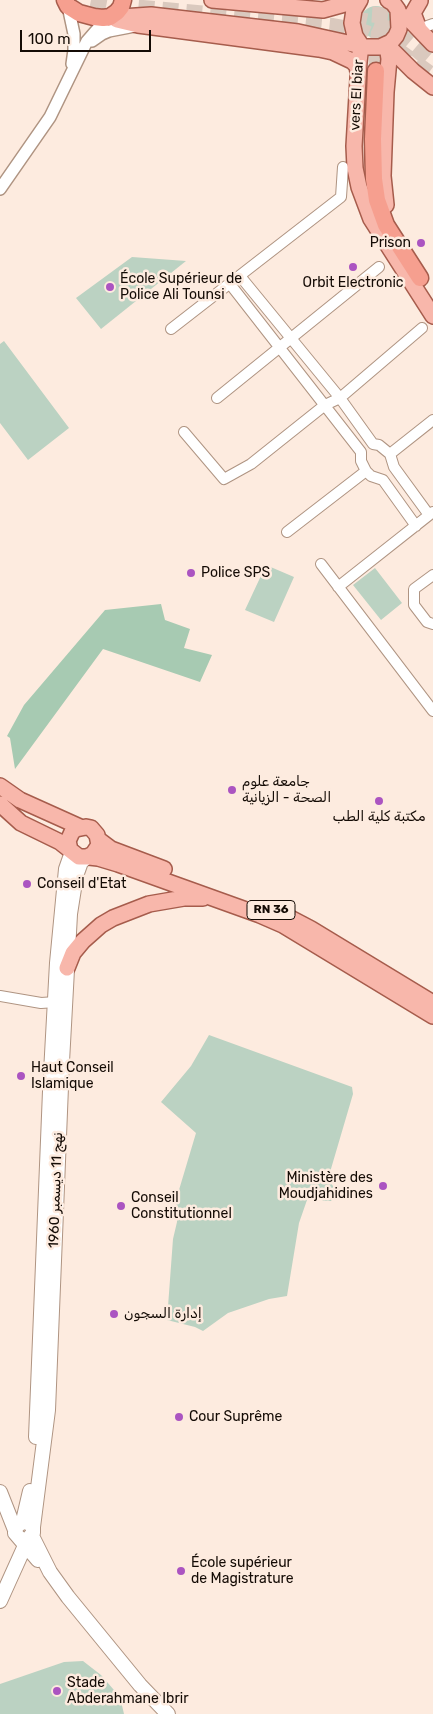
<!DOCTYPE html>
<meta charset="utf-8">
<style>
body{margin:0}
#map{position:relative;width:433px;height:1714px;overflow:hidden;background:#fdebdf;font-family:Rubik,sans-serif}
canvas{display:block}
.scale{position:absolute;left:20px;top:30px;width:131px;height:22px;box-sizing:border-box;border:2px solid #140b05;border-top:0;padding-left:6px;font-size:15px;line-height:18px;white-space:nowrap;color:#140b05;-webkit-text-stroke:4px #fdebdf;paint-order:stroke}
</style>
<div id="map">
<canvas width="433" height="1714"></canvas>
<div class="scale">100 m</div>
</div>
<script>
const c = document.querySelector('canvas').getContext('2d');
c.lineJoin = 'round';
function paint(path, color) { c.fillStyle = color; c.fill(path, 'evenodd'); }
const toPath = rows => new Path2D(rows.map(r => 'M' + r).join(''));
function stroke(path, color, width, dash) { c.strokeStyle = color; c.lineWidth = width; c.lineCap = dash ? 'butt' : 'round'; c.setLineDash(dash || []); c.stroke(path); }
function drawText(font, color, halo, rows, align = 'center') {
  c.font = font + ' Rubik,"Noto Naskh Arabic",sans-serif'; c.lineWidth = 5; c.setLineDash([]); c.textBaseline = 'middle'; c.strokeStyle = halo; c.fillStyle = color; for (const [text, x, y, turn = 0] of rows) {
    c.save(); c.translate(x, y); c.rotate((+turn || 0) * Math.PI / 180); c.textAlign = isNaN(turn) ? turn : align; if (halo) c.strokeText(text, 0, 0); c.fillText(text, 0, 0); c.restore();
  }
}
const green = toPath([
 '360 22a16 16 0 1 1 32 0a16 16 0 1 1-32 0Z',
 [132,257,186,261,101,329,76,298],
 [4,341,69,428,28,460,0,423,0,344],
 [266,565,294,577,274,622,245,610],
 [375,568,402,603,381,620,353,585],
 [209,1035,352,1087,353,1094,328,1179,338,1193,331,1201,323,1201,316,1193,307,1200,299,1223,287,1296,269,1299,228,1313,203,1331,195,1327,167,1320,173,1239,177,1222,176,1200,196,1133,161,1102,191,1066],
 [83,1661,101,1675,120,1697,124,1714,0,1714,0,1684,64,1662]
]);
const forest = toPath([
 [161,604,165,620,190,629,184,648,212,655,200,682,103,649,15,769,10,738,7,736,24,705,105,610]
]);
const trunkTunnel = toPath([
 [91,0,122,6,333,26,364,32,385,41,433,76],
 [351,18,375,23,390,30,403,38,433,63],
 [376,71,381,0]
]);
const minor = toPath([
 [419,29,433,24],
 [240,276,340,398,373,444,379,445,390,454,394,467,429,515],
 [230,284,361,452,361,461,366,471,371,476,383,480,416,526],
 [171,329,341,197,343,167],
 [217,398,379,267],
 [184,432,224,479,251,464,325,405,340,398,422,328],
 [390,454,433,420],
 [287,532,366,471],
 [321,564,433,711],
 [433,575,414,589,414,605,427,622,433,624],
 [338,587,433,512],
 [0,996,41,1003,56,1002]
]);
const tertiary = toPath([
 [68,6,74,34,74,50,72,64],
 [92,41,102,34,109,31,135,26],
 [0,189,50,117,87,41,107,18]
]);
const secondary = toPath([
 [36,1437,50,1091,57,963,66,869,72,852],
 [0,1492,15,1530],
 [23,1521,30,1491],
 [33,1527,48,1410,62,1062,70,914,76,876,81,862,87,857],
 [32,1536,50,1572,68,1597,140,1685,168,1714],
 [22,1540,28,1539,33,1533,33,1527,26,1521,17,1525,15,1533,38,1560],
 [0,1601,28,1539]
]);
const primary = toPath([
 [212,0,323,10,359,0],
 [360,0,354,10,352,23,355,36,361,45],
 [399,14,410,20,433,44],
 [107,18,151,15,298,32,366,47,380,47,391,42,396,36,399,29,398,10,393,3,388,0],
 [117,20,138,25,319,49,333,52,352,61,357,66,358,72],
 [419,29,413,13,420,1],
 [361,45,359,62,354,146,355,168,359,187,371,219,433,316],
 [387,45,413,71,433,87],
 [386,205,383,176,386,92,389,59,387,45],
 [0,786,20,800,80,827],
 [0,804,21,823,60,842,79,857,87,857,93,854,99,845,97,835,91,828,86,827,76,829,72,832,68,841,70,850],
 [99,840,111,849,164,869],
 [89,857,98,858,118,864,260,915,283,925,433,1016],
 [290,918,311,929,433,1003],
 [67,968,73,953,83,941,101,925,113,918,149,904,184,898,203,898]
]);
const trunk = toPath([
 [65,0,68,6,79,13,94,17,103,18,110,17,117,12,121,7,123,0],
 [376,71,373,139,374,179,377,200,386,225,420,278]
]);
const markers = [
 [421,243,5,"#ab54c1"],
 [353,267,5,"#ab54c1"],
 [110,287,5,"#ab54c1"],
 [191,573,5,"#ab54c1"],
 [232,790,5,"#ab54c1"],
 [379,801,5,"#ab54c1"],
 [27,884,5,"#ab54c1"],
 [21,1076,5,"#ab54c1"],
 [383,1186,5,"#ab54c1"],
 [121,1206,5,"#ab54c1"],
 [114,1314,5,"#ab54c1"],
 [179,1417,5,"#ab54c1"],
 [181,1571,5,"#ab54c1"],
 [57,1691,5,"#ab54c1"]
];
const shields = [
 [271,910,48]
];
const shieldNames = [
 ["RN 36",271,910]
];
const streetNames = [
 ["vers El biar",357,95,-87],
 ["نهج 11 ديسمبر 1960",56,1190,-88]
];
const poiNames = [
 ["Prison",411,243,"right"],
 ["École Supérieur de",120,279],
 ["Police Ali Tounsi",120,295],
 ["Orbit Electronic",353,283,"center"],
 ["Police SPS",201,573],
 ["جامعة علوم",242,782],
 ["الصحة - الزيانية",242,798],
 ["مكتبة كلية الطب",379,817,"center"],
 ["Conseil d'Etat",37,884],
 ["Haut Conseil",31,1068],
 ["Islamique",31,1084],
 ["Ministère des",373,1178,"right"],
 ["Moudjahidines",373,1194,"right"],
 ["Conseil",131,1198],
 ["Constitutionnel",131,1214],
 ["إدارة السجون",124,1314],
 ["Cour Suprême",189,1417],
 ["École supérieur",191,1563],
 ["de Magistrature",191,1579],
 ["Stade",67,1683],
 ["Abderahmane Ibrir",67,1699]
];
paint(green, '#bbd2c2');
paint(forest, '#a7cab2');
stroke(trunkTunnel, '#dac9be', 16, [16, 8]);
stroke(minor, '#af9482', 12);
stroke(tertiary, '#af9482', 14);
stroke(secondary, '#af9482', 16);
stroke(primary, '#a65c4c', 18);
stroke(trunk, '#a65c4c', 19);
stroke(minor, '#fff', 10);
stroke(tertiary, '#fff', 11);
stroke(secondary, '#fff', 14);
stroke(primary, '#f8b7ab', 15);
stroke(trunk, '#f69f8f', 16);
for (const [x, y, r, color] of markers) { const dot = new Path2D(); dot.arc(x, y, r, 0, 2 * Math.PI); c.fillStyle = color; c.fill(dot); stroke(dot, '#fdebdf', 2); }
for (const [x, y, w] of shields) { const box = new Path2D(); box.roundRect(x - w / 2, y - 9.5, w, 19, 4); c.fillStyle = '#fdebdf'; c.fill(box); stroke(box, '#140b05', 1); }
drawText('bold 12px', '#140b05', null, shieldNames);
drawText('14px', '#140b05', '#fdebdf', streetNames);
drawText('14px', '#140b05', '#fdebdf', poiNames, 'left');
</script>
